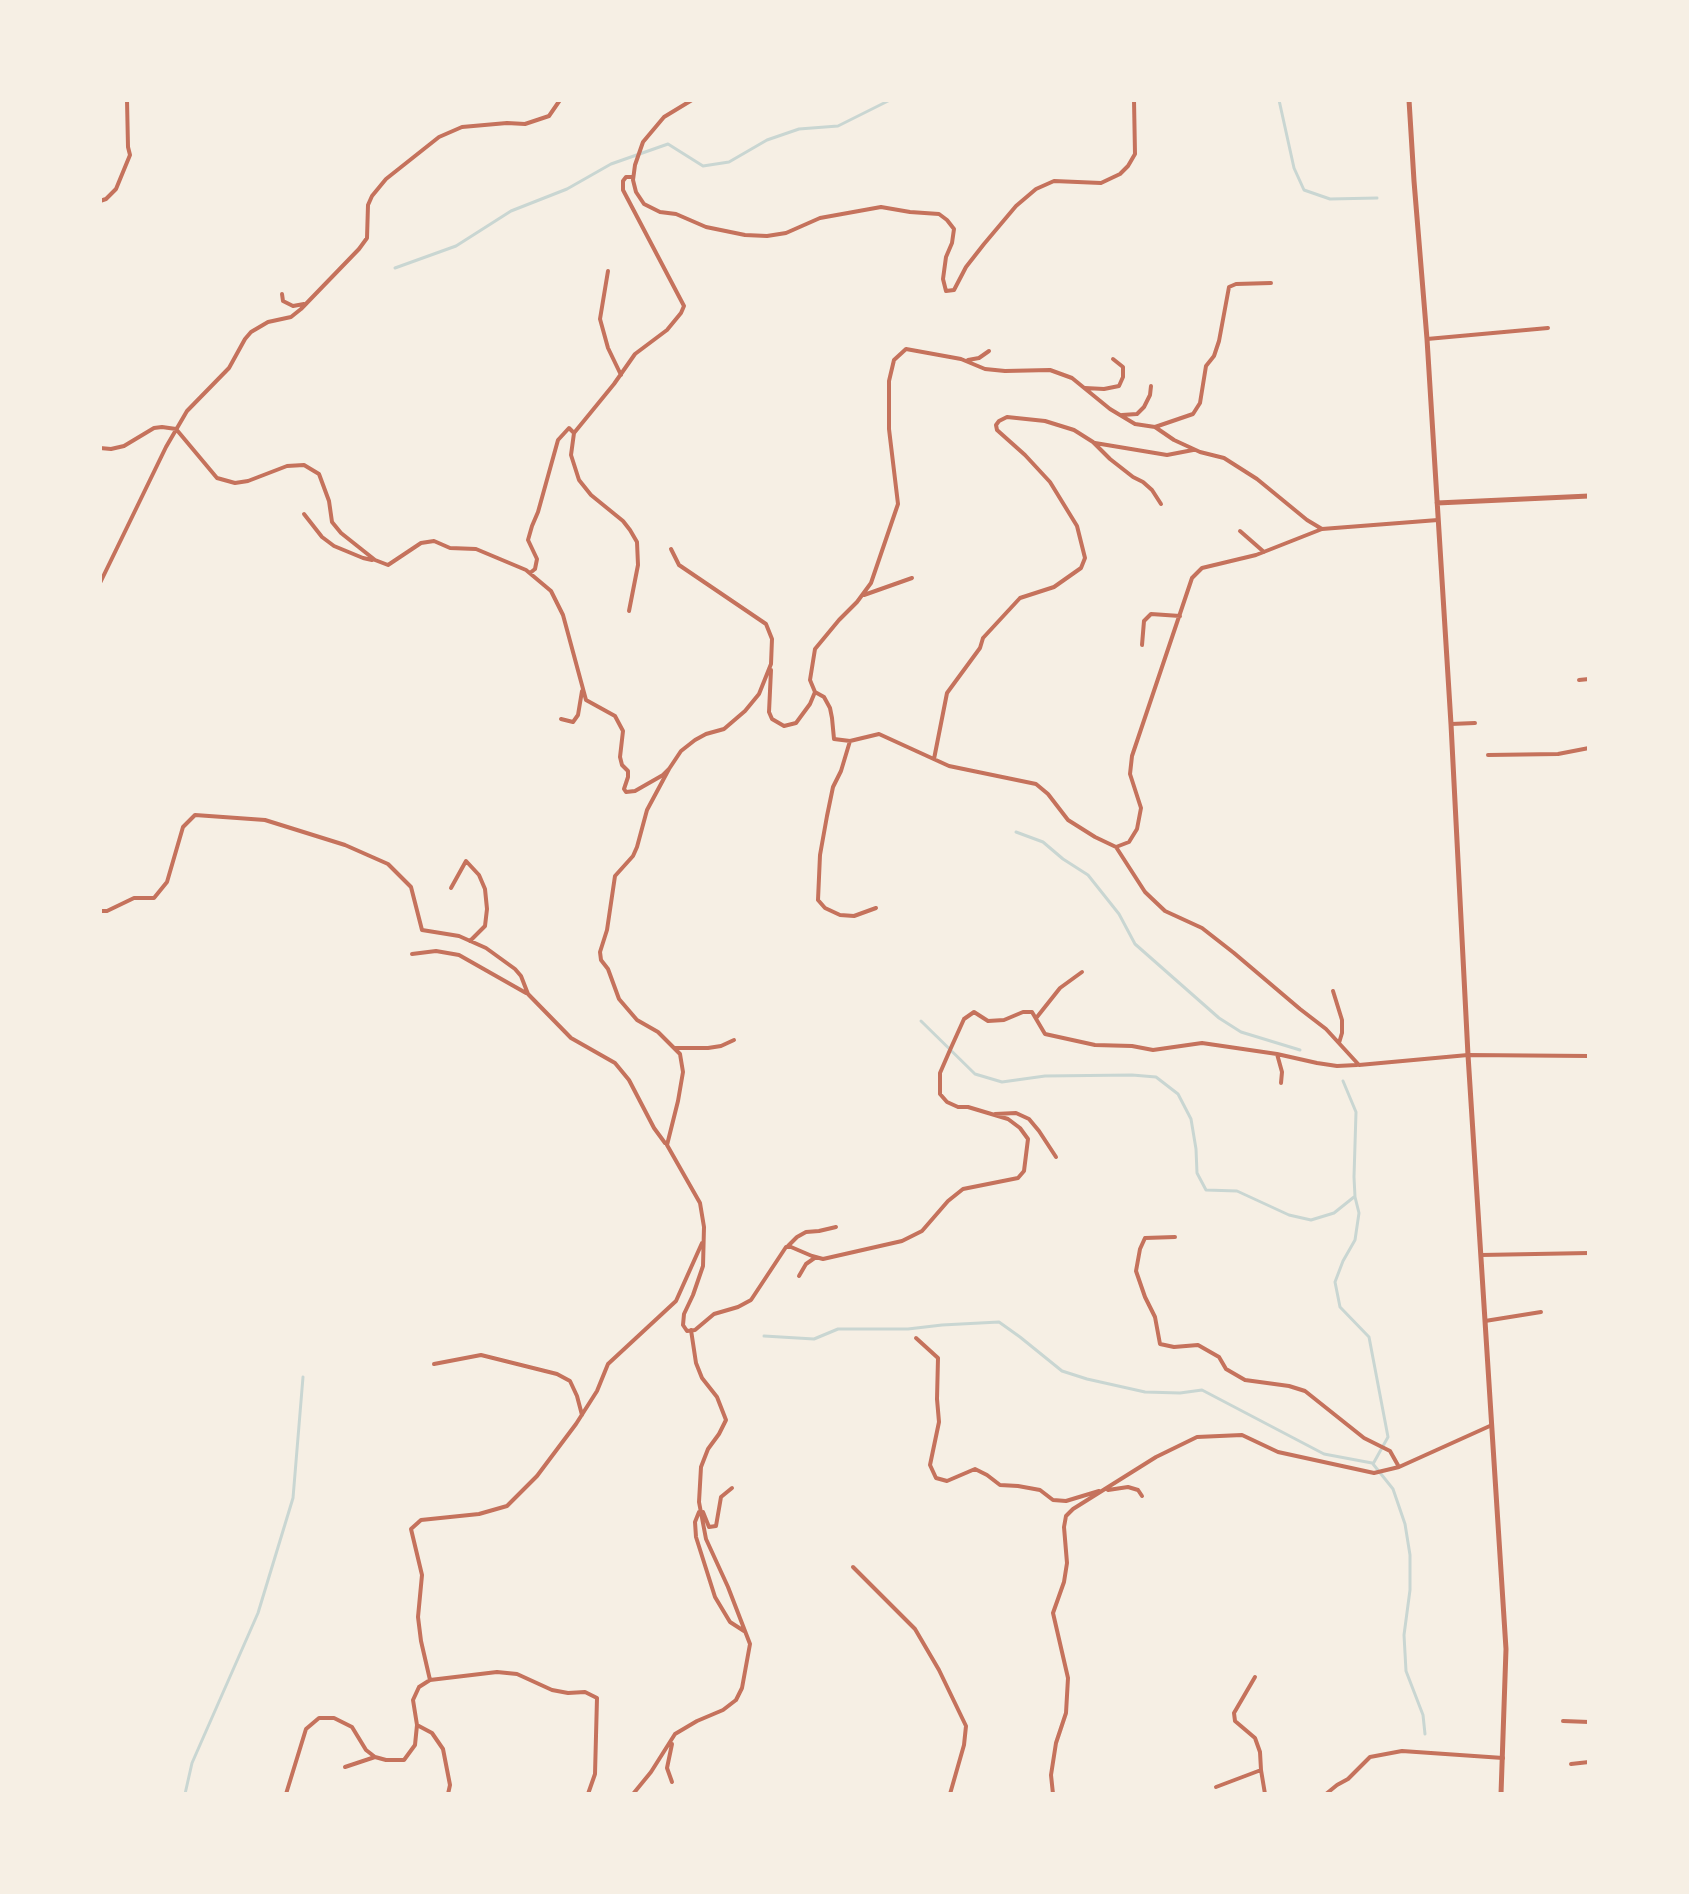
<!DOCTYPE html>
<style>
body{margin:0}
#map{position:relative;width:1689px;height:1894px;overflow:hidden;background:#f6efe4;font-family:"PT Sans Narrow",sans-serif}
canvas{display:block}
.frame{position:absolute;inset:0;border:102px solid #f6efe4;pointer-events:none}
</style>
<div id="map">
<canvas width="1689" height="1894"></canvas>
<div class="frame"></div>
</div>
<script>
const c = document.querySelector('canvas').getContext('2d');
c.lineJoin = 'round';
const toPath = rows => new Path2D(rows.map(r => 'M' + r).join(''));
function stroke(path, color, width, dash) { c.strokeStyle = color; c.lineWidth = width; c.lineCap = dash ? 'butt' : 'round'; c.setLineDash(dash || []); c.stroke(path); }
const stream = toPath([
 [1279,100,1294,168,1304,190,1330,199,1377,198],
 [395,268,456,246,511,211,567,189,611,164,668,144,703,166,729,162,767,140,799,129,838,126,890,100],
 [1016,832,1043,842,1063,859,1088,875,1119,914,1135,944,1219,1018,1241,1032,1300,1050],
 [921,1021,975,1074,1002,1082,1045,1076,1132,1075,1156,1077,1178,1094,1191,1119,1196,1149,1197,1173,1206,1190,1237,1191,1289,1215,1311,1220,1334,1213,1354,1197],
 [1343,1081,1356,1112,1354,1177,1355,1197,1359,1213,1355,1240,1343,1261,1335,1282,1340,1307,1369,1337,1388,1437,1373,1464,1393,1489,1405,1524,1410,1555,1410,1590,1404,1635,1406,1671,1423,1715,1425,1734],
 [764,1336,814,1339,838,1329,908,1329,942,1325,999,1322,1020,1337,1062,1371,1087,1379,1145,1392,1180,1393,1202,1390,1324,1454,1372,1463],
 [185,1794,192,1763,258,1613,293,1498,303,1377]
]);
const minor = toPath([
 [692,100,664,117,643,142,635,165,633,180,636,192,644,204,660,212,676,214,706,227,745,235,767,236,786,233,820,218,881,207,910,212,939,214,947,220,954,229,952,243,946,257,943,279,946,291,954,290,966,267,984,244,1016,206,1036,189,1054,181,1101,183,1120,174,1128,166,1135,154,1134,100],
 [100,201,106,199,116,189,130,155,128,147,127,100],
 [608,271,600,319,608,348,621,375],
 [282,294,283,301,293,306,304,304],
 [1427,339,1548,328],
 [968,360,979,358,989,351],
 [1085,388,1104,389,1119,386,1123,377,1123,367,1113,359],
 [1122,415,1137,414,1144,407,1150,395,1151,386],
 [1155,427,1193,414,1200,403,1206,366,1214,356,1219,341,1229,287,1236,284,1271,283],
 [574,433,614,384,635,354,667,330,681,313,684,306,623,190,623,181,626,177,633,177],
 [1095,443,1167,455,1193,450],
 [100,448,111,449,124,446,154,428,162,427,176,429,217,478,235,483,248,481,287,466,304,465,319,474,329,501,332,522,341,533,375,560,388,565,421,543,434,541,450,548,476,549,526,570,551,591,563,615,586,700,615,716,623,731,620,757,622,765,628,771,628,777,624,789,626,792,635,791,663,775,669,769,681,751,695,740,706,734,724,729,745,711,759,694,771,664,772,639,766,624,679,565,671,549],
 [304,514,322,537,334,546,363,558,372,560],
 [1438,520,1322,529,1307,520,1257,479,1224,458,1200,452,1174,440,1155,427,1135,424,1110,409,1072,378,1050,370,1005,371,985,369,961,359,906,349,894,360,889,381,889,429,898,504,871,583,857,602,839,620,815,649,810,680,815,692,824,697,830,708,832,718,834,739,850,741,879,734,949,766,1036,784,1048,794,1068,820,1095,837,1116,847,1145,892,1165,911,1202,928,1234,953,1300,1009,1326,1029,1359,1065,1468,1055,1589,1056],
 [1240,531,1264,552],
 [530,573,535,569,537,559,528,540,532,526,538,512,558,440,569,428,574,433,571,455,579,480,591,495,623,521,630,530,637,542,638,565,629,611],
 [100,583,166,447,187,411,229,368,245,339,251,332,268,322,291,317,301,309,359,249,367,238,368,205,372,196,386,179,439,137,462,127,507,123,525,124,549,116,560,100],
 [864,595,912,578],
 [1142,645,1144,621,1151,614,1180,616],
 [771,670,769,712,772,719,784,726,796,723,810,704,815,692],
 [1579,680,1589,679],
 [561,719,573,722,578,715,582,691],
 [1451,724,1475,723],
 [850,741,841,771,833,787,827,816,820,855,818,900,825,908,840,915,854,916,876,908],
 [1488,755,1558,754,1589,748],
 [934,759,947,693,980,648,983,638,1020,598,1054,587,1081,568,1085,558,1077,526,1050,482,1025,455,997,430,996,425,999,421,1007,417,1045,421,1074,430,1093,442,1110,459,1133,477,1143,482,1152,490,1161,504],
 [669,769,647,810,637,847,633,856,615,876,607,930,600,952,601,960,608,969,619,999,637,1020,658,1032,680,1054,683,1072,678,1101,667,1145,700,1203,704,1227,703,1266,693,1295,684,1314,683,1325,687,1331,695,1330,714,1314,738,1307,751,1300,786,1247,791,1247,812,1256,823,1259,902,1241,922,1231,948,1201,963,1189,1018,1178,1024,1171,1028,1139,1020,1128,1008,1119,968,1107,958,1107,947,1102,940,1094,940,1073,950,1050,964,1019,974,1012,988,1021,1004,1020,1023,1012,1032,1012,1045,1034,1095,1045,1132,1046,1153,1050,1202,1043,1277,1054,1317,1063,1337,1066,1357,1065],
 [1116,847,1129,842,1137,829,1141,808,1130,774,1132,756,1192,578,1202,568,1256,555,1322,529],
 [451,888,466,861,479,875,485,889,487,909,485,926,470,941],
 [100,911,107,911,134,898,154,898,167,882,183,827,195,815,265,820,345,845,388,864,411,887,422,930,459,936,486,948,515,969,521,976,528,994,571,1038,615,1063,629,1080,654,1128,665,1143],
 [412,954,436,951,459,955,526,993],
 [1333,991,1342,1020,1342,1033,1339,1043],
 [1037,1017,1060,988,1082,972],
 [675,1048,708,1048,721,1046,734,1040],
 [1277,1054,1282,1072,1281,1083],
 [995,1114,1016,1113,1029,1119,1039,1131,1056,1157],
 [1175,1237,1145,1238,1140,1249,1136,1271,1145,1297,1155,1317,1160,1344,1174,1347,1198,1345,1219,1357,1226,1369,1245,1380,1289,1386,1305,1391,1364,1438,1390,1451,1399,1467],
 [788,1246,797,1237,806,1232,819,1231,836,1227],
 [1481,1255,1589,1253],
 [799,1276,806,1264,816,1257],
 [1485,1321,1541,1312],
 [916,1338,938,1358,937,1399,939,1422,930,1465,936,1478,947,1481,975,1469,987,1475,1000,1485,1018,1486,1040,1490,1053,1500,1066,1501,1099,1491],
 [434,1364,481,1355,557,1374,570,1381,577,1396,582,1415],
 [1108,1490,1128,1487,1138,1490,1142,1496],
 [699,1512,695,1522,696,1537,715,1597,730,1622,744,1631],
 [703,1512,709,1527,716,1526,721,1497,732,1488],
 [853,1567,915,1629,939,1670,966,1726,964,1745,950,1794],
 [1255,1677,1234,1713,1235,1721,1255,1738,1260,1752,1261,1770,1265,1794],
 [430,1680,421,1641,418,1617,422,1575,411,1529,421,1520,479,1514,507,1506,537,1476,576,1424,597,1391,608,1364,676,1301,702,1243],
 [1563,1721,1589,1722],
 [417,1725,432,1733,443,1749,450,1785,448,1794],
 [672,1744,667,1768,672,1782],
 [1571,1764,1589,1762],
 [345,1767,375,1757],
 [1216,1787,1261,1770],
 [286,1794,306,1729,319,1718,334,1718,352,1727,366,1750,375,1757,386,1760,404,1760,415,1745,417,1725,413,1700,419,1687,430,1680,497,1672,517,1674,552,1690,568,1693,585,1692,597,1698,595,1774,588,1794],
 [633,1794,651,1772,675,1734,697,1721,723,1710,736,1700,742,1688,750,1644,728,1587,706,1539,699,1502,701,1467,708,1449,719,1434,726,1420,717,1397,702,1378,696,1363,691,1330],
 [1053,1794,1051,1775,1056,1743,1066,1713,1068,1678,1053,1613,1064,1582,1067,1563,1064,1527,1066,1516,1073,1509,1156,1457,1197,1437,1242,1435,1278,1452,1374,1473,1399,1467,1492,1425],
 [1326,1794,1337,1785,1348,1779,1370,1757,1402,1751,1503,1758]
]);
const tertiary = toPath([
 [1409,100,1414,181,1427,339,1451,724,1468,1055,1506,1649,1501,1794],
 [1437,503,1589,496]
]);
stroke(stream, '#c9d6d2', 3);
stroke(minor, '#c5725c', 4);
stroke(tertiary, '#c5725c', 5);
</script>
